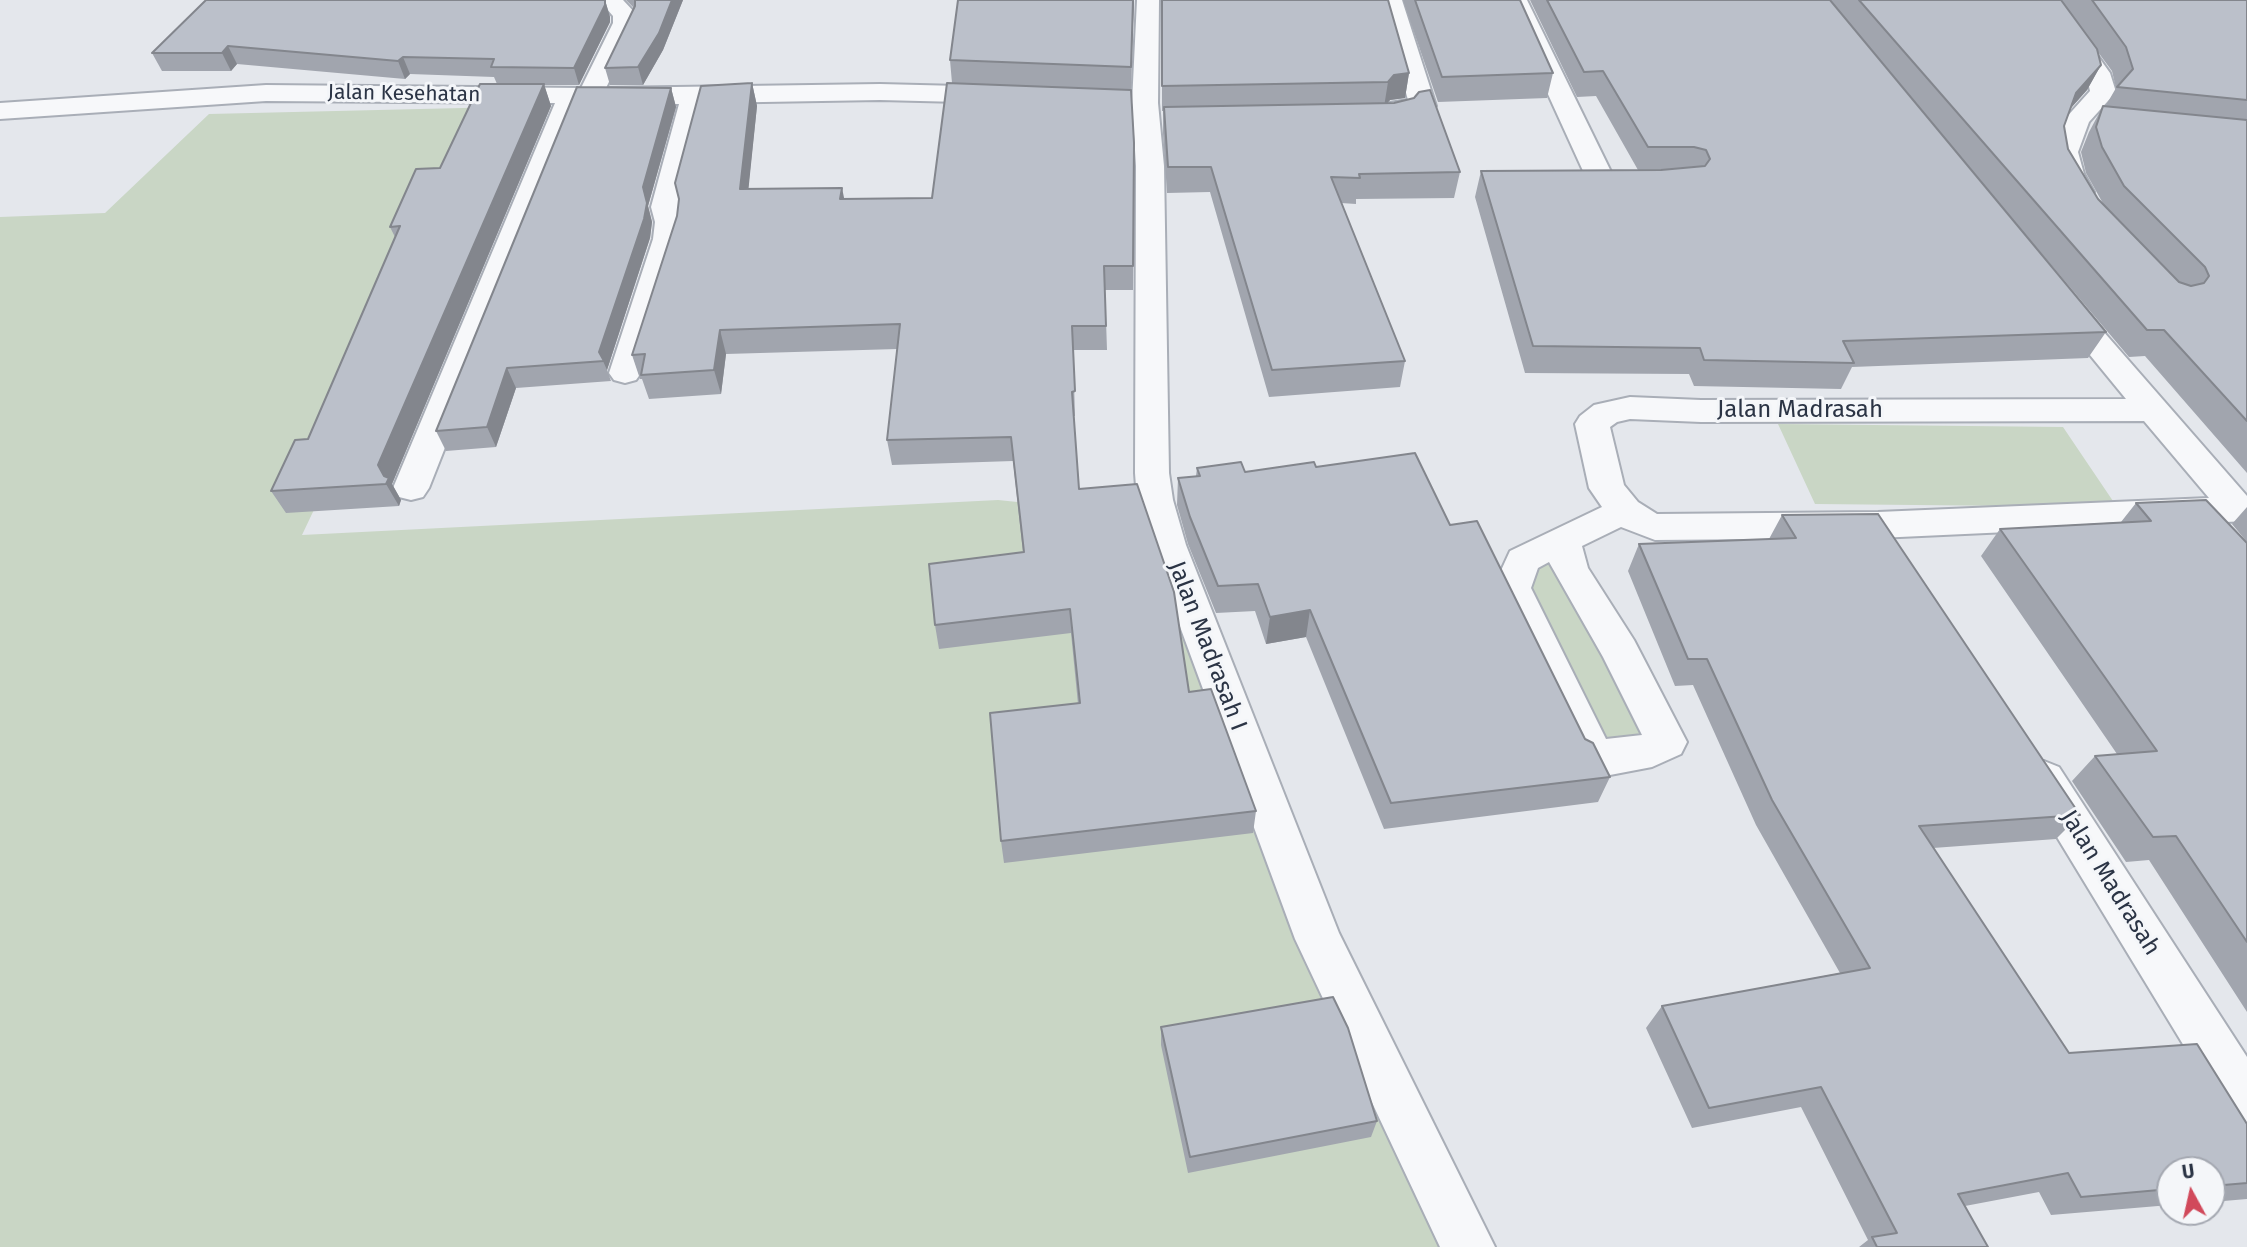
<!DOCTYPE html>
<style>
body{margin:0}
#map{position:relative;width:2247px;height:1247px;overflow:hidden;background:#e4e7ec;font-family:"Fira Sans",sans-serif}
canvas{display:block}
.north{position:absolute;left:2156px;top:1156px;width:70px;height:70px;box-sizing:border-box;background:#f4f6f9;border:2px solid #a4a8b1;border-radius:50%;rotate:352deg;font-size:19px;font-weight:700;line-height:28px;text-align:center;color:#2b3445}
.north::after{content:'';display:block;margin:auto;width:24px;height:32px;background:#d1495b;clip-path:polygon(50% 0,100% 100%,50% 72%,0 100%)}
</style>
<div id="map">
<canvas width="2247" height="1247"></canvas>
<div class="north">U</div>
</div>
<script>
const c = document.querySelector('canvas').getContext('2d');
c.lineJoin = 'round';
function paint(path, color) { c.fillStyle = color; c.fill(path, 'evenodd'); }
const toPath = rows => new Path2D(rows.map(r => 'M' + r).join(''));
function stroke(path, color, width, dash) { c.strokeStyle = color; c.lineWidth = width; c.lineCap = dash ? 'butt' : 'round'; c.setLineDash(dash || []); c.stroke(path); }
function drawText(font, color, halo, rows, align = 'center') {
  c.font = font + ' "Fira Sans",sans-serif'; c.lineWidth = 6; c.setLineDash([]); c.textBaseline = 'middle'; c.strokeStyle = halo; c.fillStyle = color; for (const [text, x, y, turn = 0] of rows) {
    c.save(); c.translate(x, y); c.rotate((+turn || 0) * Math.PI / 180); c.textAlign = isNaN(turn) ? turn : align; if (halo) c.strokeText(text, 0, 0); c.fillText(text, 0, 0); c.restore();
  }
}
const green = toPath([
 [505,107,302,535,998,500,1162,517,1462,1247,0,1247,0,217,105,213,209,114],
 [1778,424,2063,427,2117,507,1815,504],
 [1554,561,1653,738,1600,745,1524,581,1533,565]
]);
const minor = toPath([
 [599,0,623,0,637,15,637,23,606,88,880,84,1000,87,1009,90,1013,95,1009,100,1000,103,880,100,705,103,679,207,683,222,681,239,641,373,636,380,625,383,614,380,609,373,653,239,655,222,651,207,679,104,581,103,429,488,423,497,411,500,399,497,393,488,555,103,266,101,0,119,0,103,266,85,581,88,613,23,613,16,599,0],
 [1137,0,1159,0,1158,103,1164,166,1169,473,1173,500,1186,545,1339,933,1495,1247,1440,1247,1295,939,1150,545,1137,500,1135,473,1136,166,1132,103,1137,0],
 [1380,0,1402,0,1436,106,1432,111,1413,115,1409,121,1394,125,1385,122,1381,117,1390,103,1408,100,1380,0],
 [1505,0,1527,0,1617,184,1613,190,1603,192,1593,190,1589,184,1505,0],
 [2035,0,2058,0,2110,73,2116,92,2089,122,2078,152,2084,174,2094,192,2090,198,2080,200,2070,198,2056,174,2052,152,2064,120,2090,91,2086,73,2035,0],
 [2064,296,2075,299,2247,496,2247,521,1878,538,1655,540,1621,527,1582,546,1588,568,1634,640,1687,742,1681,754,1652,767,1610,775,1576,764,1493,588,1510,551,1602,507,1589,488,1575,424,1580,416,1594,405,1630,397,1701,400,2126,399,2049,305,2053,299,2064,296],
 [1630,419,1701,422,2144,421,2209,498,1878,512,1657,514,1638,502,1624,485,1610,427,1617,422,1630,419],
 [1549,562,1603,657,1642,735,1606,739,1531,588,1538,568,1549,562],
 [2044,761,2059,767,2247,1057,2247,1127,2229,1120,2029,791,2023,779,2029,767,2044,761]
]);
const wall = toPath([
 [605,0,610,17,610,22,579,85,544,85,551,106,392,484,401,500,399,506,286,513,271,491,308,439,395,237,390,227,440,168,497,84,494,77,410,74,405,79,237,64,231,71,162,71,152,53],
 [626,0,683,0,663,50,643,85,610,85,605,68,634,8],
 [958,0,1134,0,1131,90,1134,143,1133,290,1105,290,1107,350,1073,350,1075,416,1074,416,1079,489,1189,692,1256,811,1253,833,1004,863,1001,841,1078,704,1071,633,939,649,935,625,1023,552,1013,461,892,465,887,440,897,349,726,354,721,394,649,399,642,379,640,379,632,355,752,83,757,106,748,189,844,199,932,198,952,83,950,60],
 [1162,0,1409,73,1405,98,1390,100,1387,104,1460,172,1454,198,1356,199,1356,204,1341,203,1405,361,1400,387,1269,397,1210,192,1167,193,1163,133,1163,111,1162,111],
 [1403,0,1520,0,1553,73,1547,98,1438,102],
 [1530,0,2247,0,2247,473,2145,356,2129,357,1960,157,2106,332,2088,358,1852,367,1841,389,1694,386,1689,374,1525,373,1475,197,1481,171,1638,170,1596,96,1577,97],
 [2098,52,2112,71,2116,88,2105,107,2103,106,2089,132,2081,152,2086,173,2105,207,2098,199,2068,149,2064,126,2070,109,2087,90,2101,65],
 [671,88,676,107,648,206,652,222,650,238,607,370,611,381,516,388,496,447,446,451,436,431],
 [1316,467,1450,525,1585,739,1610,777,1598,802,1384,829,1306,637,1266,644,1255,611,1216,613,1188,544,1177,505,1178,478,1196,476,1197,468,1245,472],
 [2136,503,2247,543,2247,1012,2149,860,2126,862,2072,781,2095,756,2117,754,1981,556,2000,529,2121,522],
 [2247,507,2247,542,2232,524],
 [1782,515,2080,815,2056,839,1933,848,2069,1053,2247,1124,2247,1199,2212,1202,2212,1170,2170,1170,2170,1205,2051,1215,2039,1192,1965,1206,1988,1247,1859,1247,1868,1240,1801,1107,1692,1128,1646,1028,1662,1006,1840,973,1756,825,1693,685,1675,686,1628,571,1639,544,1769,539],
 [1161,1027,1377,1121,1371,1137,1188,1173,1161,1045]
]);
const shadedWall = toPath([
 [605,0,610,17,610,22,579,85,574,68],
 [672,0,683,0,663,50,643,85,638,67],
 [1133,0,1134,0,1130,92,1131,67],
 [228,46,237,64,231,71,222,53],
 [403,57,410,74,405,79,398,61],
 [2101,65,2087,90,2062,118,2076,93],
 [1409,73,1405,98,1390,100,1384,107,1388,82,1394,75],
 [752,83,757,106,746,213,740,189],
 [544,84,551,106,392,484,401,500,399,506,386,484,378,465],
 [671,88,676,107,648,206,652,222,650,238,607,370,599,352,643,187],
 [842,188,847,212,840,199],
 [720,330,726,354,721,394,714,370],
 [507,368,516,388,496,447,487,427],
 [1310,610,1306,637,1266,644,1270,617]
]);
const building = toPath([
 [206,0,605,0,605,5,574,68,491,67,494,59,403,57,398,61,228,46,222,53,152,53,206,0],
 [635,0,672,0,659,33,638,67,605,68,635,6,635,0],
 [958,0,1133,0,1131,67,950,60,958,0],
 [1162,0,1388,0,1409,73,1394,75,1388,82,1162,86,1162,0],
 [1415,0,1520,0,1553,73,1442,77,1415,0],
 [1547,0,1830,0,2106,332,1843,341,1854,363,1704,360,1700,348,1533,346,1481,171,1661,170,1705,166,1710,159,1706,150,1694,147,1648,147,1603,71,1584,72,1547,0],
 [1859,0,2061,0,2097,49,2101,65,2076,93,2064,126,2068,149,2098,199,2179,282,2191,286,2204,283,2209,276,2205,267,2124,186,2102,147,2096,127,2103,106,2247,120,2247,421,2164,330,2147,330,1859,0],
 [2092,0,2247,0,2247,100,2117,87,2133,69,2126,47,2092,0],
 [752,83,740,189,842,188,840,199,932,198,947,83,1131,90,1134,143,1133,266,1104,266,1106,326,1072,326,1075,391,1072,392,1079,489,1137,484,1174,592,1189,692,1211,689,1256,811,1001,841,990,713,1080,703,1070,609,935,625,929,564,1024,552,1011,437,887,440,900,324,720,330,714,370,641,375,645,354,632,355,677,216,679,199,675,183,701,86,752,83],
 [480,84,544,84,378,465,384,476,389,478,386,484,271,491,295,440,308,439,400,226,390,227,416,169,440,168,480,84],
 [577,87,671,88,643,187,647,203,644,219,599,352,604,361,507,368,487,427,436,431,577,87],
 [1430,90,1460,172,1359,174,1360,178,1331,177,1405,361,1272,370,1211,167,1168,167,1164,107,1394,103,1414,98,1419,92,1430,90],
 [1415,453,1450,525,1477,521,1585,739,1593,743,1610,777,1391,803,1310,610,1270,617,1258,584,1218,586,1190,517,1178,478,1200,476,1197,468,1241,462,1245,472,1314,462,1316,467,1415,453],
 [2206,500,2247,543,2247,942,2176,836,2153,837,2095,756,2157,751,2000,529,2151,521,2136,503,2206,500],
 [1878,514,2080,815,1919,826,2069,1053,2197,1044,2247,1124,2247,1183,2212,1186,2212,1170,2170,1170,2170,1189,2081,1197,2068,1173,1958,1194,1988,1247,1877,1247,1872,1237,1897,1233,1821,1087,1709,1108,1662,1006,1870,968,1772,800,1707,659,1688,659,1639,544,1796,538,1782,515,1878,514],
 [1333,997,1348,1028,1377,1121,1190,1157,1161,1027,1333,997]
]);
const farStreetnames = [
 ["Jalan Kesehatan",404,94,1]
];
const streetNames = [
 ["Jalan Madrasah",1800,410],
 ["Jalan Madrasah I",1207,646,69],
 ["Jalan Madrasah",2110,883,58]
];
paint(green, '#c9d6c5');
stroke(minor, '#a9aeb7', 4);
paint(minor, '#f7f8fa');
paint(wall, '#a1a5ae');
paint(shadedWall, '#83868d');
paint(building, '#bbc0ca');
stroke(building, '#83868d', 2);
drawText('21px', '#2b3445', '#f4f6f9', farStreetnames);
drawText('24px', '#2b3445', '#f4f6f9', streetNames);
</script>
